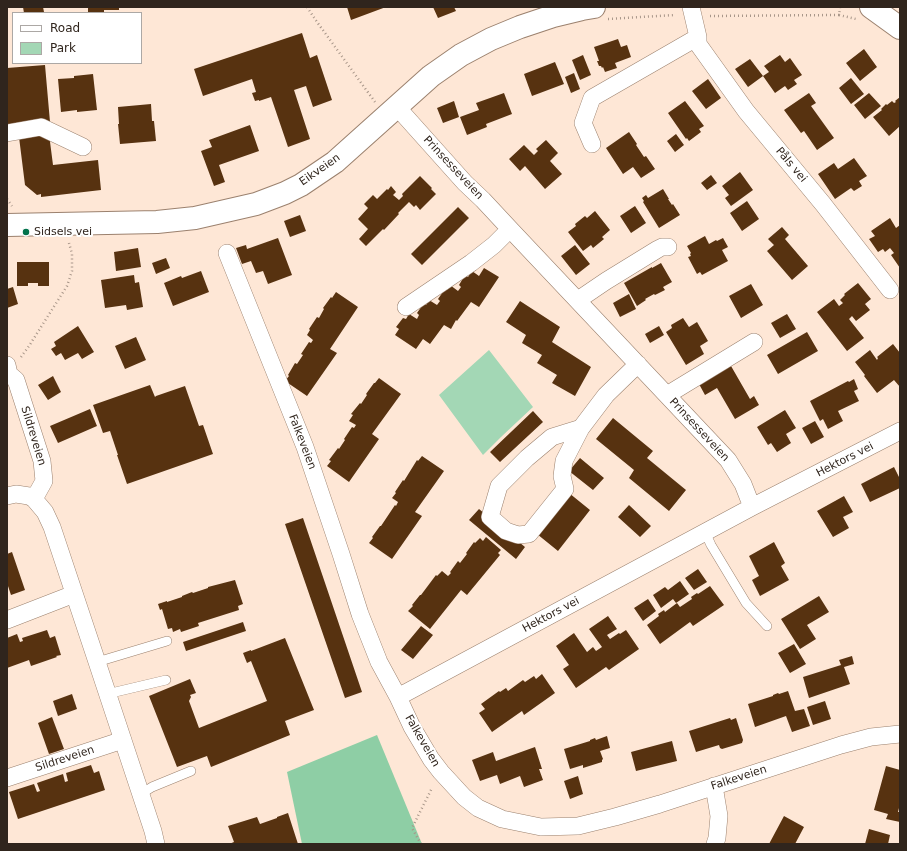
<!DOCTYPE html>
<meta charset="utf-8">
<style>
body{margin:0}
#map{position:relative;width:907px;height:851px;overflow:hidden;background:#fee7d6;font-family:"DejaVu Sans",sans-serif}
canvas{display:block}
.frame{position:absolute;inset:0;border:8px solid #30251d;pointer-events:none}
.legend{position:absolute;left:12px;top:12px;width:130px;height:52px;box-sizing:border-box;background:#fff;border:1px solid #aca8a5;margin:0;padding:5px 7px;list-style:none;font-size:12px;color:#30251d}
.legend li{display:flex;align-items:center;gap:8px;height:20px}
.legend b{width:20px;border:1px solid #aca8a5}
</style>
<div id="map">
<canvas width="907" height="851"></canvas>
<div class="frame"></div>
<ul class="legend">
<li><b style="height:5px;background:#fff"></b>Road</li>
<li><b style="height:11px;background:#a3d7b5"></b>Park</li>
</ul>
</div>
<script>
const c = document.querySelector('canvas').getContext('2d');
c.lineJoin = 'round';
function paint(path, color) { c.fillStyle = color; c.fill(path, 'evenodd'); }
const toPath = rows => new Path2D(rows.map(r => 'M' + r).join(''));
function stroke(path, color, width, dash) { c.strokeStyle = color; c.lineWidth = width; c.lineCap = dash ? 'butt' : 'round'; c.setLineDash(dash || []); c.stroke(path); }
function drawText(font, color, halo, rows, align = 'center') {
  c.font = font + ' "DejaVu Sans",sans-serif'; c.lineWidth = 4; c.setLineDash([]); c.textBaseline = 'middle'; c.strokeStyle = halo; c.fillStyle = color; for (const [text, x, y, turn = 0] of rows) {
    c.save(); c.translate(x, y); c.rotate((+turn || 0) * Math.PI / 180); c.textAlign = isNaN(turn) ? turn : align; if (halo) c.strokeText(text, 0, 0); c.fillText(text, 0, 0); c.restore();
  }
}
const green = toPath([
 [489,350,533,407,501,437,483,455,439,395]
]);
const forest = toPath([
 [377,735,422,844,302,844,287,772]
]);
const building = toPath([
 [23,7,43,7,44,12,24,13],
 [88,7,119,7,119,10,104,10,104,13,88,13],
 [347,7,386,7,351,20],
 [433,7,454,7,456,11,438,18],
 [302,33,310,58,317,55,332,100,313,107,306,86,294,90,310,139,288,147,271,97,259,101,259,100,255,101,252,93,256,92,252,79,203,96,194,69],
 [618,39,621,47,627,45,631,57,615,63,617,68,605,72,603,67,602,68,601,66,599,66,597,61,599,61,594,47],
 [864,49,877,67,860,81,846,63],
 [583,55,591,75,580,80,572,60],
 [780,55,785,62,790,58,802,75,794,80,797,84,788,90,785,86,775,93,763,76,769,72,764,66],
 [750,59,763,76,748,87,735,69],
 [555,62,564,84,532,96,524,74],
 [45,65,50,122,7,125,7,68],
 [574,73,580,89,571,93,565,77],
 [93,74,97,110,77,112,77,110,61,112,58,79,74,78,74,76],
 [851,78,864,94,851,104,839,88],
 [708,79,721,98,706,109,692,91],
 [504,93,512,114,486,124,487,127,467,135,460,117,479,110,476,103],
 [809,93,816,103,811,106,834,138,817,150,804,131,801,133,784,110],
 [869,93,881,106,865,119,854,105],
 [900,97,900,126,889,136,873,117,882,110,881,109,886,104,887,105,892,101,894,103,896,102,895,101],
 [454,101,459,117,443,123,437,108],
 [685,101,704,126,699,129,701,132,689,141,687,138,686,139,668,113],
 [151,104,152,121,154,121,156,141,120,144,118,124,119,124,118,107],
 [250,125,259,151,219,165,225,182,214,186,201,151,212,147,209,140],
 [629,132,637,144,636,145,644,157,646,156,655,169,641,178,633,167,623,174,606,148],
 [49,134,53,165,98,160,101,190,41,197,41,194,37,195,25,185,19,137],
 [676,134,684,145,675,152,667,141],
 [546,140,558,153,550,161,562,174,545,189,525,166,520,171,509,159,524,145,534,155,538,151,536,149],
 [854,158,867,176,859,181,862,186,854,191,851,188,835,199,818,174,834,163,838,169],
 [740,172,753,190,731,206,725,198,729,195,722,186],
 [711,175,717,183,707,190,701,183],
 [420,176,432,188,431,189,436,194,420,210,416,205,414,207,409,202,398,213,399,214,384,230,383,229,366,246,359,239,368,229,358,219,368,208,364,204,373,195,377,199,387,189,388,190,391,186,396,192,393,195,399,200,403,196,402,194],
 [663,189,669,199,668,199,672,205,673,204,680,215,659,228,643,202,644,201,642,198,646,195,648,198],
 [747,201,759,219,742,231,730,213],
 [635,206,646,223,631,233,620,216],
 [458,207,469,218,422,265,411,254],
 [595,211,610,230,602,237,604,239,593,248,591,245,583,251,568,232,576,226,575,224,585,216,587,218],
 [300,215,306,231,290,237,284,221],
 [890,218,896,228,900,225,900,268,891,255,894,253,890,248,885,252,883,249,878,252,869,239,875,236,871,231],
 [782,227,789,235,785,239,808,266,792,280,767,251,774,245,768,239],
 [705,236,709,244,716,240,717,241,723,238,728,247,722,250,728,261,702,275,700,272,697,274,688,257,691,256,690,254,691,253,687,246],
 [278,238,292,275,268,284,263,271,256,273,251,261,242,264,236,248,246,245,247,249],
 [575,245,590,264,576,275,561,256],
 [138,248,141,267,116,271,114,252],
 [166,258,170,268,156,274,152,263],
 [17,262,49,262,49,286,38,286,38,283,28,283,28,286,17,286],
 [661,263,672,282,663,287,665,290,655,295,654,294,645,299,646,300,637,306,624,283,652,267,652,268],
 [484,268,499,277,479,307,471,302,457,321,456,320,451,329,444,325,430,344,423,339,416,349,395,335,399,329,396,327,403,318,406,319,409,314,417,319,419,315,417,313,424,303,426,305,429,300,437,305,440,301,438,299,445,289,447,290,450,285,458,291,461,287,459,285,465,275,468,277,472,271,479,276],
 [201,271,209,292,173,306,164,283,181,276,182,278],
 [134,275,135,283,139,282,143,307,127,310,126,305,105,308,101,280],
 [858,283,871,299,865,304,870,310,856,321,852,316,849,319,864,338,847,351,817,312,834,299,839,306,843,303,840,300,845,295,844,294],
 [751,284,763,305,741,318,729,296],
 [13,287,18,304,7,308,7,289],
 [336,292,358,307,330,349,337,353,307,396,285,381,289,376,288,375,295,363,297,364,303,355,301,354,309,342,311,343,313,340,307,335,310,330,309,329,317,317,319,318,324,309,323,308,331,297,332,298],
 [629,294,636,309,620,317,613,303],
 [520,301,560,327,552,342,591,367,575,396,552,383,557,375,537,363,542,355,522,343,526,335,506,322],
 [787,314,796,329,780,338,771,323],
 [683,318,689,327,697,322,708,341,700,346,704,354,686,365,666,332,672,328,671,325],
 [78,326,94,352,82,359,78,353,65,360,61,353,56,356,51,349,56,346,54,342],
 [659,326,664,335,650,343,645,334],
 [807,332,818,351,778,374,767,355],
 [136,337,146,360,125,369,115,346],
 [893,344,900,353,900,387,894,380,877,393,864,376,865,375,855,362,870,350,877,360,878,358,877,357],
 [731,366,750,399,754,396,759,405,735,419,717,388,705,395,699,384],
 [53,376,61,392,48,400,38,385],
 [379,378,401,394,372,434,379,439,349,482,327,466,331,461,329,460,338,448,339,449,345,440,344,439,352,427,354,428,356,425,349,421,353,415,351,414,360,403,361,404,367,395,366,394,374,383,375,383],
 [854,379,858,389,854,391,859,401,838,411,843,421,828,429,823,419,820,421,810,401,848,381,849,382],
 [150,385,155,397,156,396,185,386,199,426,203,425,213,454,127,484,117,455,118,455,110,431,103,433,93,405],
 [90,409,97,426,58,443,50,426],
 [785,410,796,428,786,434,791,443,777,452,771,443,768,445,757,427],
 [533,411,543,422,500,462,490,452],
 [613,418,653,451,647,458,686,490,669,511,629,478,634,470,596,439],
 [815,421,824,437,811,444,802,428],
 [422,456,444,471,415,512,422,516,392,559,369,543,373,538,372,537,380,526,381,526,395,505,396,506,398,502,392,498,396,493,395,492,403,480,404,481,417,460,418,461],
 [580,458,604,478,593,490,569,471],
 [894,467,900,479,900,488,870,502,861,484],
 [569,493,590,510,558,551,537,534],
 [844,496,853,512,843,517,849,528,833,537,817,511],
 [629,505,651,526,640,537,618,517],
 [479,509,525,547,516,559,469,520],
 [303,518,362,692,345,698,285,524],
 [486,537,501,550,498,553,500,555,467,595,461,590,430,629,408,611,413,606,412,605,420,595,421,595,436,575,437,576,442,571,448,576,451,573,450,572,458,561,460,563,467,554,466,553,474,542,475,543,480,538,483,541],
 [774,542,785,563,781,566,789,580,760,596,752,580,759,576,749,556],
 [12,552,25,590,11,595,7,583,7,554],
 [698,569,707,582,694,590,685,578],
 [235,580,243,604,238,606,239,610,198,623,199,626,181,632,180,629,173,632,172,628,168,629,162,609,160,610,158,604,167,601,167,602,182,597,182,596,192,592,193,593,208,588,208,587],
 [680,581,689,594,676,603,673,599,661,608,653,595,665,587,668,590],
 [710,586,724,605,693,626,690,622,660,644,647,625,659,616,658,614,664,610,665,612,677,603,680,607,692,599,691,597,697,593,698,594],
 [819,596,829,612,807,625,816,639,800,649,781,619],
 [648,599,656,611,643,621,634,608],
 [608,616,617,629,607,635,610,639,619,633,620,634,626,630,639,649,609,670,606,667,576,688,563,669,569,665,556,646,574,633,587,652,593,647,596,651,602,647,589,629],
 [243,622,246,631,186,651,183,642],
 [421,626,433,635,413,659,401,650],
 [47,630,50,638,55,636,61,655,56,656,57,657,31,666,29,660,7,668,7,638,17,634,20,642,23,641,22,638],
 [285,638,314,710,285,721,290,735,211,767,207,756,177,767,149,696,190,679,196,693,190,695,191,697,189,701,199,728,267,701,251,661,247,663,243,653,251,650,251,651],
 [794,644,806,664,790,673,778,653],
 [852,656,854,664,844,667,850,684,809,698,803,677,841,665,839,660],
 [542,674,555,693,524,715,522,711,492,732,479,713,485,709,481,704,499,691,500,692,506,688,508,691,523,680,525,682,534,676,536,679],
 [788,691,795,711,804,709,810,726,792,732,786,716,755,727,748,704,773,696,773,695,778,693,779,694],
 [72,694,77,709,58,716,53,701],
 [825,701,831,719,813,725,807,707],
 [52,717,64,749,49,754,38,723],
 [730,718,731,720,736,718,743,740,742,743,722,749,720,748,719,745,696,752,689,731],
 [607,736,610,748,600,751,603,759,602,760,602,762,583,768,583,765,570,769,564,749,590,741,590,740,595,738,596,740],
 [672,741,677,761,636,771,631,752],
 [535,747,542,769,539,769,543,780,524,787,520,776,500,784,497,775,480,781,472,760,493,752,496,761],
 [91,765,94,773,99,771,105,790,18,819,9,792,34,784,37,792,40,791,37,783,63,774,65,782,68,781,66,773],
 [886,766,900,770,900,808,899,808,898,812,900,812,900,822,886,819,888,814,874,810],
 [578,776,583,794,570,799,564,781],
 [288,813,298,844,229,844,234,842,228,826,257,817,260,824,277,818,277,817],
 [784,816,804,827,795,844,769,844],
 [869,829,890,835,888,844,865,844]
]);
const path = toPath([
 [307,7,317,22,375,102],
 [839,15,856,19],
 [710,16,839,15,840,7],
 [608,19,675,15],
 [7,199,12,206],
 [21,357,29,346,67,286,72,271,72,254,69,243],
 [421,844,412,828,432,788]
]);
const service = toPath([
 [705,532,711,545,746,603,767,626],
 [97,662,167,641],
 [107,694,166,680],
 [141,794,152,787,191,771]
]);
const minor = toPath([
 [691,7,698,37,698,44,746,111,823,204,890,290],
 [397,106,405,116,465,183,483,200,510,229,728,460,743,484,752,507],
 [7,133,41,127,83,147],
 [592,144,583,123,592,98,698,37],
 [227,253,305,447,341,554,360,614,379,662,398,697,412,727,431,759,441,772,464,797,478,808,502,819,541,827,578,826,615,817,660,804,841,745,871,737,900,734],
 [578,300,606,281,658,249,662,247,668,247],
 [406,307,471,263,494,245,510,229],
 [7,365,9,374,16,380,42,461,44,481,34,499],
 [667,395,754,342],
 [581,428,564,461,562,476,565,489,529,534,518,535,506,531,490,517,499,486,527,458,552,437,581,428,606,395,638,364],
 [7,496,16,494,29,496,34,499,45,512,52,527,97,662,153,831,156,844],
 [7,620,74,594],
 [398,697,752,507,900,431],
 [7,778,123,740],
 [714,786,719,816,717,838,715,844]
]);
const secondary = toPath([
 [871,7,900,28],
 [7,225,157,222,195,218,256,204,285,193,301,185,335,162,431,76,461,55,491,39,520,27,553,16,582,9,594,7]
]);
const markers = [
 [26,232,4,"#01724b"]
];
const streetNames = [
 ["Påls vei",791,165,50],
 ["Prinsesseveien",453,168,47],
 ["Eikveien",320,170,-35],
 ["Prinsesseveien",699,430,47],
 ["Sildreveien",33,436,73],
 ["Falkeveien",302,442,69],
 ["Hektors vei",845,460,-27],
 ["Hektors vei",551,615,-28],
 ["Falkeveien",422,741,60],
 ["Sildreveien",65,759,-18],
 ["Falkeveien",739,778,-18]
];
const poiNames = [
 ["Sidsels vei",34,232]
];
paint(green, '#a3d7b5');
paint(forest, '#8ecea5');
paint(building, '#573210');
stroke(service, '#9b816e', 10);
stroke(minor, '#9b816e', 18);
stroke(secondary, '#9b816e', 24);
stroke(path, '#a89689', 2.5, [1, 3]);
stroke(service, '#fff', 9);
stroke(minor, '#fff', 17);
stroke(secondary, '#fff', 22);
for (const [x, y, r, color] of markers) { const dot = new Path2D(); dot.arc(x, y, r, 0, 2 * Math.PI); c.fillStyle = color; c.fill(dot); stroke(dot, '#fff', 1.5); }
drawText('11px', '#30251d', '#fff', streetNames);
drawText('11px', '#30251d', '#fff', poiNames, 'left');
</script>
